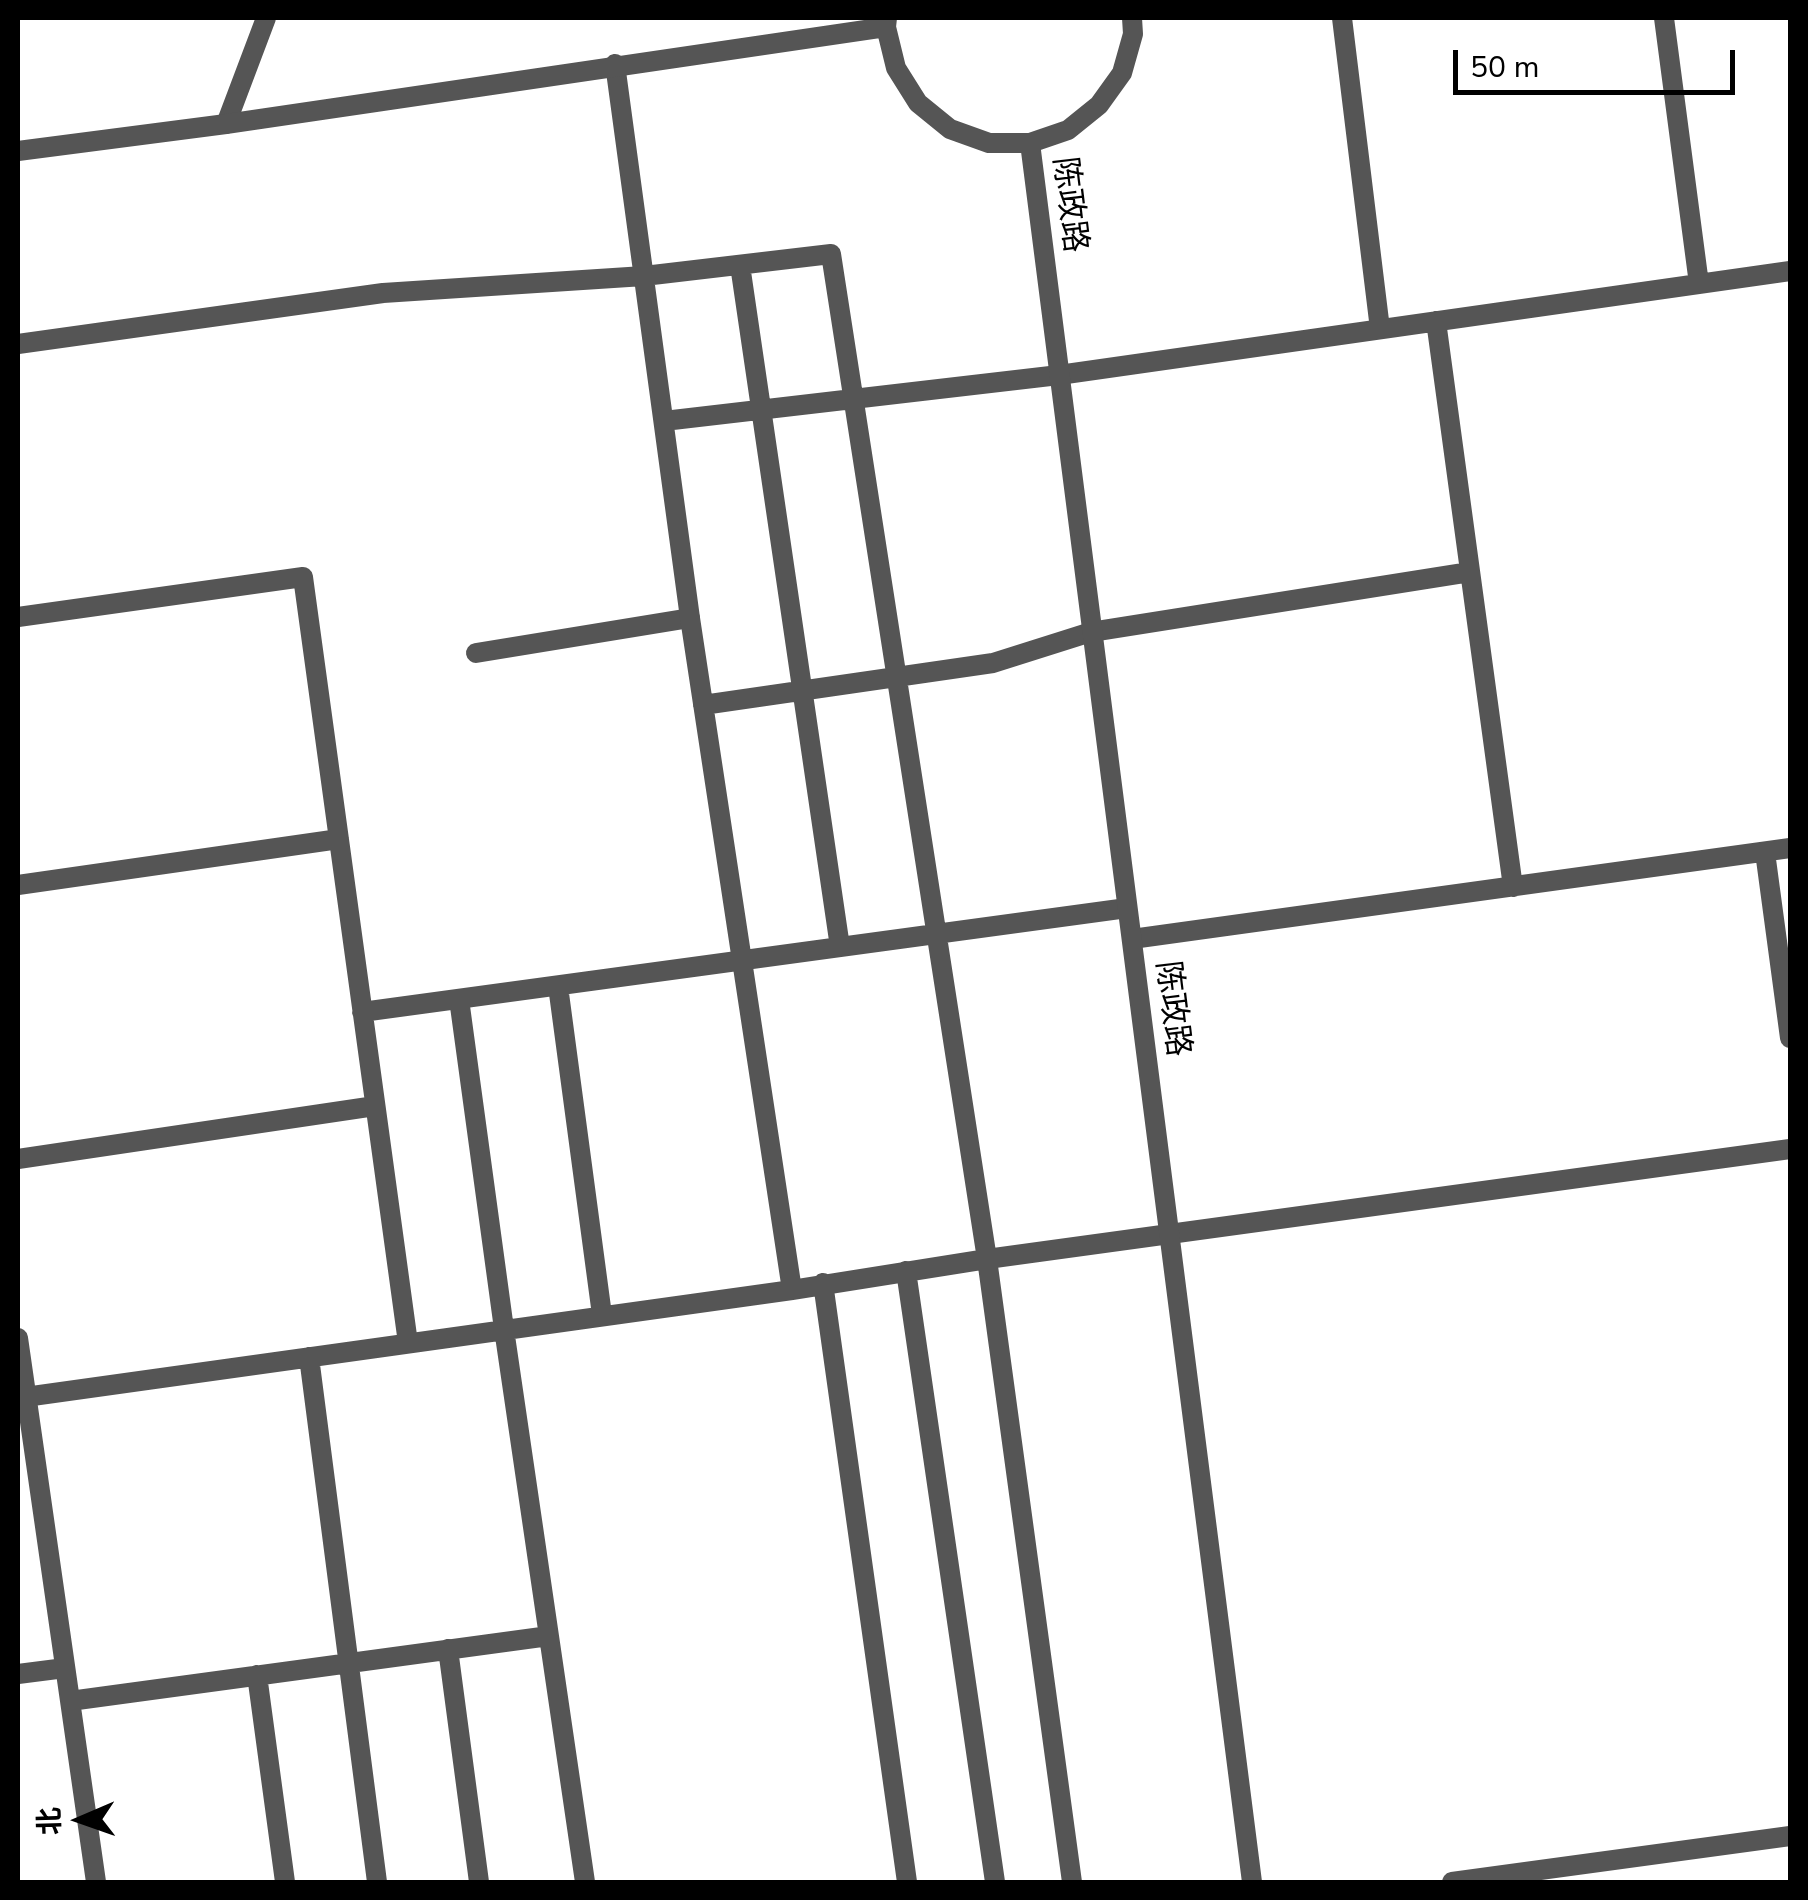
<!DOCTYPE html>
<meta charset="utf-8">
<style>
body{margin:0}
#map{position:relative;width:1808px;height:1900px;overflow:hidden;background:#fff;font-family:"Nunito Sans","Noto Sans SC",sans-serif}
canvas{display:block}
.frame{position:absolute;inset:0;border:20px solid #000;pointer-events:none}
.north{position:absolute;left:30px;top:1770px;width:100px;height:100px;-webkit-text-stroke:8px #fff;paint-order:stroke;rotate:268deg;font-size:28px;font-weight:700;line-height:40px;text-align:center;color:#000}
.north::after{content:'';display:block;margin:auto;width:35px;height:45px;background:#000;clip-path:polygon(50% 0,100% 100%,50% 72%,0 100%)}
.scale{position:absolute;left:1453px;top:50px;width:282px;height:45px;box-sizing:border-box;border:5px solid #000;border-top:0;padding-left:12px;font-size:30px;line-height:35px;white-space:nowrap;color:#000;-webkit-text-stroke:8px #fff;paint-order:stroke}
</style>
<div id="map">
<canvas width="1808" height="1900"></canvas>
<div class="frame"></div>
<div class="north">北</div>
<div class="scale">50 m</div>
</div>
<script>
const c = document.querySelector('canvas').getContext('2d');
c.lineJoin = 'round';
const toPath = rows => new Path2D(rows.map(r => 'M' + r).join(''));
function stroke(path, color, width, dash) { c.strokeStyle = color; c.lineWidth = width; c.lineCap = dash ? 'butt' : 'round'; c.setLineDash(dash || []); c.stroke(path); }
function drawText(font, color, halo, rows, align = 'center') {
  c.font = font + ' "Nunito Sans","Noto Sans SC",sans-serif'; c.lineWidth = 10; c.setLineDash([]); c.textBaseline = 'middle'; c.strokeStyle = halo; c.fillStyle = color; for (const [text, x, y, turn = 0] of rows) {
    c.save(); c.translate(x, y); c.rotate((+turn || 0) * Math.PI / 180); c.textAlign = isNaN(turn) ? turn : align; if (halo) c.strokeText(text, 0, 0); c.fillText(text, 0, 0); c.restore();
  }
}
const service = toPath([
 [476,653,690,618]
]);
const minor = toPath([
 [1342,18,1380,329],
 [1664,18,1699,284],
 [615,64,690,618,792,1290],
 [226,124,266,18],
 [740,265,840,947],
 [1436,321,1513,887],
 [18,344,383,293,644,276,831,254,987,1259,1072,1882],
 [664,421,1059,375,1790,271],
 [18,617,303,577,408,1343],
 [703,705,993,663,1091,632,1470,572],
 [1765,852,1790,1038],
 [18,885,339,839],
 [1132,939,1790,848],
 [558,986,602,1315],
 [459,999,504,1329,585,1882],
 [362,1012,1127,908],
 [18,1159,375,1106],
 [906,1271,995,1882],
 [823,1283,907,1882],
 [18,1338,96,1882],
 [309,1357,377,1882],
 [18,1398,792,1290,987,1259,1790,1149],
 [448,1649,479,1882],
 [18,1674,65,1668],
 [257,1675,285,1882],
 [70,1701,549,1636],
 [1452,1882,1790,1836]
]);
const tertiary = toPath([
 [887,18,886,27,896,68,918,103,950,129,989,143,1030,143,1068,130,1099,105,1122,73,1133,34,1132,18],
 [1030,143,1252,1882],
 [18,151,226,124,886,27]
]);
const streetNames = [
 ["陈政路",1068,205,83],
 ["陈政路",1171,1009,83]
];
stroke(service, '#555', 20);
stroke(minor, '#555', 20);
stroke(tertiary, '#555', 20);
drawText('32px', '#000', '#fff', streetNames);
</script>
